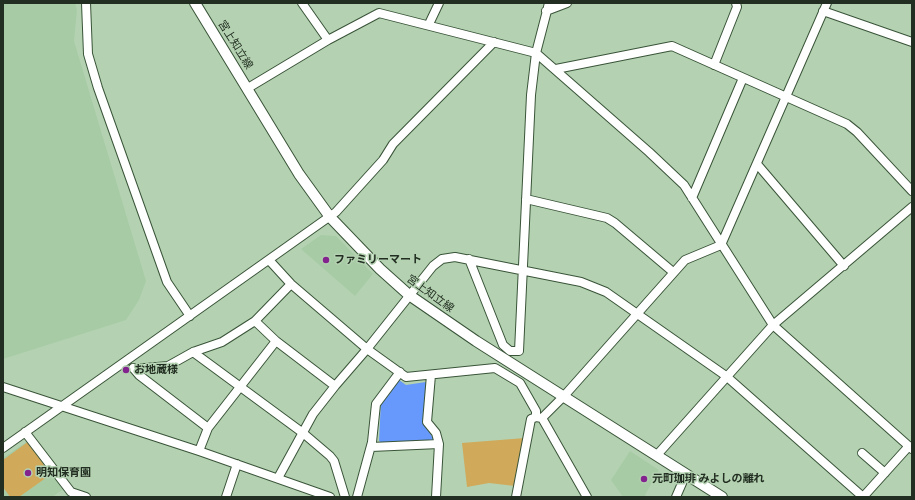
<!DOCTYPE html>
<meta charset="utf-8">
<style>
body{margin:0}
#map{position:relative;width:915px;height:500px;overflow:hidden;background:#b4d2b1;font-family:"DM Sans",sans-serif}
canvas{display:block}
.frame{position:absolute;inset:0;border:4px solid #222e21;pointer-events:none}
</style>
<div id="map">
<canvas width="915" height="500"></canvas>
<div class="frame"></div>
</div>
<script>
const c = document.querySelector('canvas').getContext('2d');
c.lineJoin = 'round';
function paint(path, color) { c.fillStyle = color; c.fill(path, 'evenodd'); }
const toPath = rows => new Path2D(rows.map(r => 'M' + r).join(''));
function stroke(path, color, width, dash) { c.strokeStyle = color; c.lineWidth = width; c.lineCap = dash ? 'butt' : 'round'; c.setLineDash(dash || []); c.stroke(path); }
function drawText(font, color, halo, rows, align = 'center') {
  c.font = font + ' "DM Sans","Noto Sans JP",sans-serif'; c.lineWidth = 3; c.setLineDash([]); c.textBaseline = 'middle'; c.strokeStyle = halo; c.fillStyle = color; for (const [text, x, y, turn = 0] of rows) {
    c.save(); c.translate(x, y); c.rotate((+turn || 0) * Math.PI / 180); c.textAlign = isNaN(turn) ? turn : align; if (halo) c.strokeText(text, 0, 0); c.fillText(text, 0, 0); c.restore();
  }
}
const built = toPath([
 [3,3,75,3,77,10,74,41,146,281,139,300,126,320,3,359],
 [321,235,336,236,373,274,355,296,301,249],
 [29,440,64,489,52,497,3,497,3,458],
 [630,451,659,470,645,495,647,497,623,497,611,480]
]);
const green = toPath([
 [525,438,515,486,489,483,467,487,462,443],
 [29,441,50,475,19,497,10,497,3,487,3,460]
]);
const water = toPath([
 [399,380,406,385,426,382,423,420,435,442,382,443,379,441,381,402]
]);
const minor = toPath([
 [86,3,88,54,98,88,167,282,190,316],
 [302,3,328,40],
 [546,11,567,3],
 [823,11,912,42],
 [429,24,439,3],
 [714,65,737,7,736,3],
 [556,69,672,46,847,124,857,132,912,191],
 [248,88,328,40,379,13,536,53,649,152,684,185,773,325,912,449],
 [757,164,844,266],
 [692,198,743,78],
 [526,199,607,218,615,223,673,272],
 [469,259,503,345,510,351,519,351,531,95,536,53,549,3],
 [269,260,291,284,367,349,406,377,495,368,520,383,536,411,536,417],
 [255,321,276,341],
 [193,352,303,433,330,456,334,461,345,497],
 [133,368,139,375,208,428],
 [134,369,168,366,193,352,222,342,255,321,291,284],
 [431,375,427,422,436,433,439,444,436,497],
 [3,387,199,451,330,497],
 [542,418,564,396,685,260,721,245,827,3],
 [25,432,71,492,86,497],
 [371,447,439,444],
 [3,448,336,212,383,160,393,144,494,42],
 [199,451,208,428,276,341,335,386],
 [862,453,885,473],
 [657,455,773,325,912,207],
 [278,478,313,414,335,386,367,349,433,266,442,259,455,257,581,282,606,292,726,376,863,497],
 [226,497,237,464],
 [357,497,372,442,376,404,400,372],
 [516,497,531,419,536,417,542,418,587,497],
 [676,497,686,474],
 [863,497,909,446]
]);
const major = toPath([
 [195,3,299,174,330,217,380,269,409,295,476,341,722,497]
]);
const markers = [
 [326,260,4,"#83248e"],
 [126,370,4,"#83248e"],
 [28,473,4,"#83248e"],
 [644,479,4,"#83248e"]
];
const streetNames = [
 ["宮上知立線",235,45,58],
 ["宮上知立線",430,294,36]
];
const poiNames = [
 ["ファミリーマート",334,260],
 ["お地蔵様",134,370],
 ["明知保育園",36,473],
 ["元町珈琲 みよしの離れ",652,479]
];
paint(built, '#a7cca5');
paint(green, '#d0a95a');
paint(water, '#6798fb');
stroke(minor, '#395438', 10);
stroke(major, '#395438', 12);
stroke(minor, '#fff', 8);
stroke(major, '#fff', 10);
for (const [x, y, r, color] of markers) { const dot = new Path2D(); dot.arc(x, y, r, 0, 2 * Math.PI); c.fillStyle = color; c.fill(dot); stroke(dot, '#b4d2b1', 1.5); }
drawText('11px', '#222e21', '#b4d2b1', streetNames);
drawText('bold 11px', '#222e21', '#b4d2b1', poiNames, 'left');
</script>
